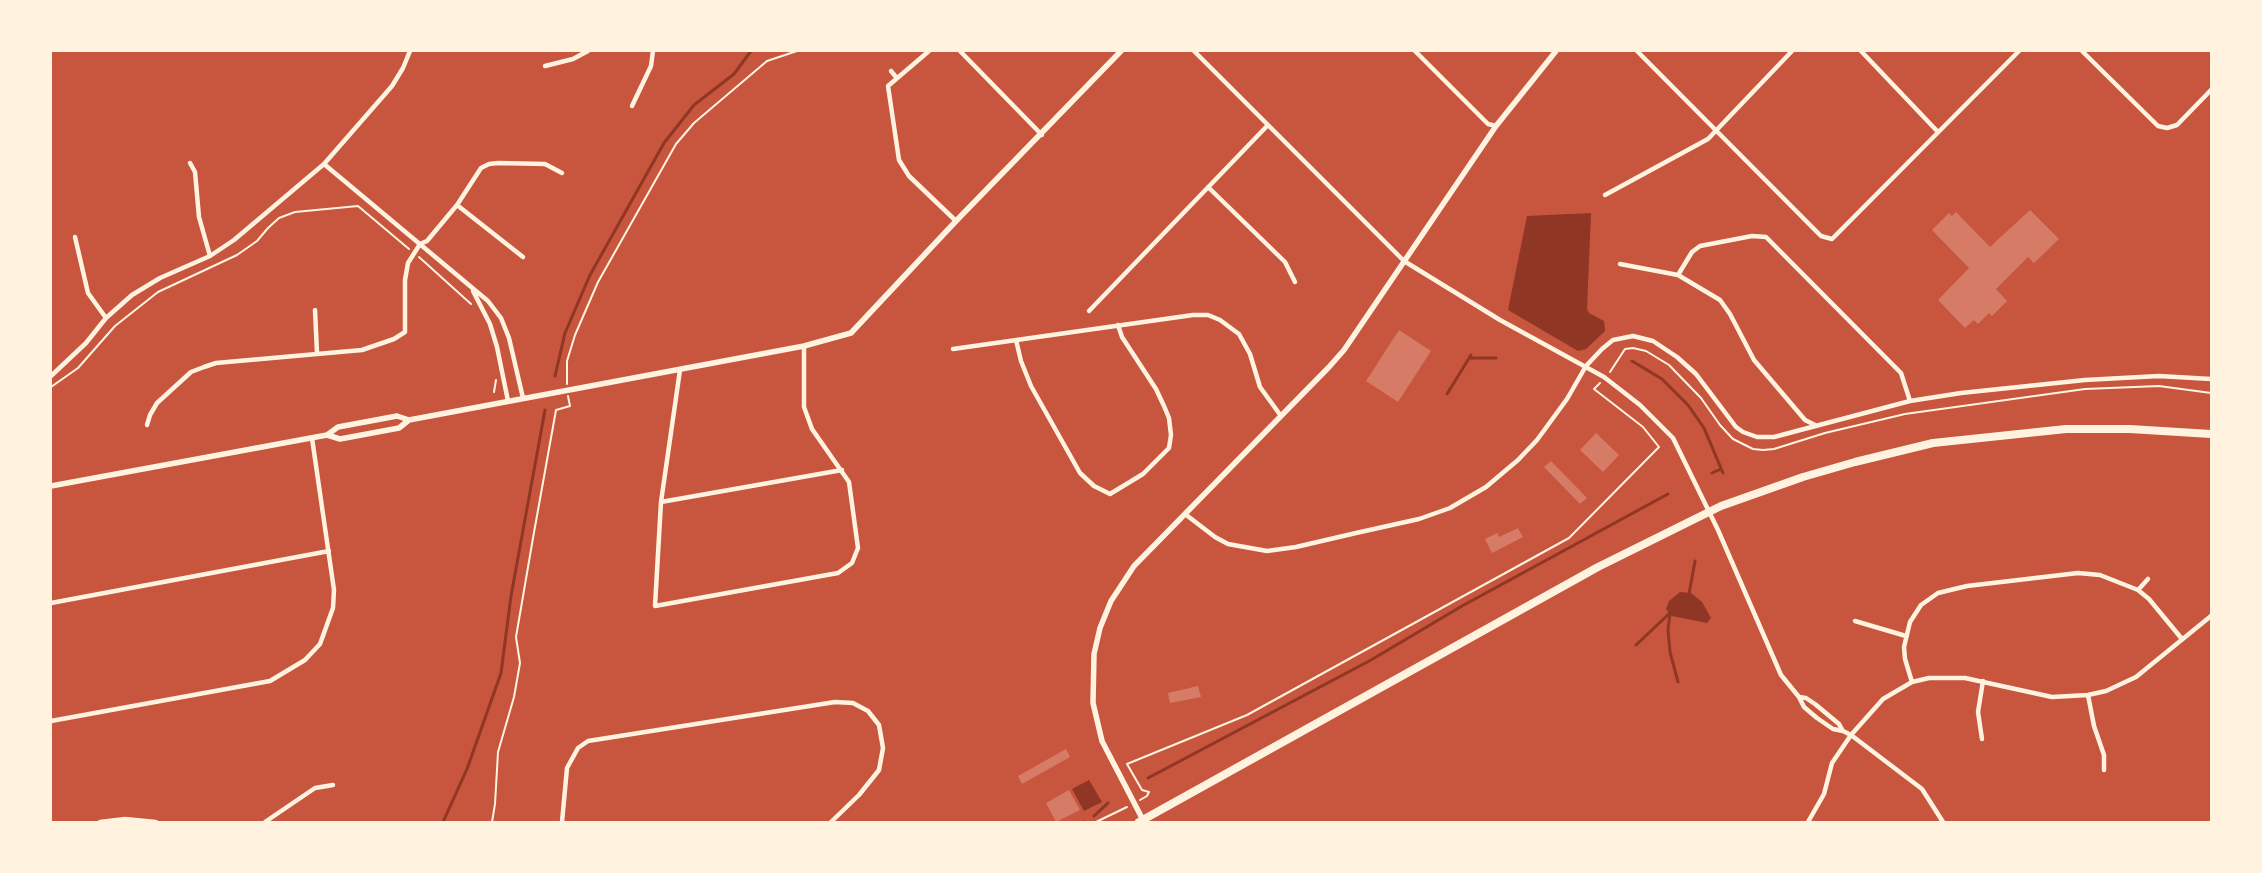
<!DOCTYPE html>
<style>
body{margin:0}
#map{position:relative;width:2262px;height:873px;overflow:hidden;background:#c8553d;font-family:"IBM Plex Sans",sans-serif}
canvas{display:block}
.frame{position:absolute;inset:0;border:52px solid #fff3e0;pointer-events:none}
</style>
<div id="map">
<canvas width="2262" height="873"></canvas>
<div class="frame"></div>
</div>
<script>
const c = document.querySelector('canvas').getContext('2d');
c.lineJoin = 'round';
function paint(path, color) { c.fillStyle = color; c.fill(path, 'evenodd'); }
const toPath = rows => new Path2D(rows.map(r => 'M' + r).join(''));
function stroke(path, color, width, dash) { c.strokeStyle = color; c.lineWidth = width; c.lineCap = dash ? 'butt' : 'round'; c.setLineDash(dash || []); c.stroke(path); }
const water = toPath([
 [1591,213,1587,309,1589,313,1604,321,1605,331,1586,349,1578,351,1508,310,1527,216],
 [1680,592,1691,593,1702,602,1711,618,1707,623,1672,616,1666,609,1669,601],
 [1089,780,1102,802,1084,811,1072,789]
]);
const stream = toPath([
 [1469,358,1496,358],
 [1632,361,1662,379,1688,405,1704,428,1723,473],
 [555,376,565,333,590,275,664,143,694,105,734,74,751,51],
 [1447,394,1471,355],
 [1712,473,1721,469],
 [1689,594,1695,561],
 [1670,614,1668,630,1670,652,1678,682],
 [1636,645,1672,611],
 [1148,778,1371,660,1462,606,1668,494],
 [1094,816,1108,803],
 [443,822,467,769,501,673,511,596,545,410],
 [1083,822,1084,822]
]);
const building = toPath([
 [2030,210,2059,239,2034,263,2028,257,1996,289,2007,301,1992,316,1989,313,1978,324,1974,320,1965,328,1938,300,1969,268,1932,230,1949,213,1952,216,1956,212,1990,247],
 [1399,330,1431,351,1398,402,1366,381],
 [1596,433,1619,455,1603,472,1580,450],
 [1551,461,1587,498,1580,504,1544,467],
 [1518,528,1523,537,1492,553,1485,539,1497,533,1499,537],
 [1198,686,1201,697,1170,703,1168,693],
 [1066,749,1070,757,1022,784,1018,776],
 [1069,790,1080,810,1056,822,1046,803]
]);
const path = toPath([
 [419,257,471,304],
 [1610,372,1625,349,1633,348,1646,351,1669,365,1701,398,1720,425,1733,439,1753,449,1763,450,1774,449,1825,433,1905,414,2085,389,2159,386,2211,393],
 [567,384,567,361,575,335,598,282,676,144,694,123,767,61,797,51],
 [51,387,78,368,115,326,158,292,237,255,257,241,268,228,279,218,295,212,358,206,409,249],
 [494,392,496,380],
 [1140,800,1147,796,1149,792,1142,790,1127,764,1247,715,1569,538,1659,447,1643,427,1594,389,1600,383],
 [492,822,495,804,498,752,514,697,520,663,516,637,533,538,556,410,570,406,568,396],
 [1096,822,1127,807]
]);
const minor = toPath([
 [929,51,888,86,899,160,909,176,956,221],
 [960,51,1042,135],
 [1194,51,1404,261,1500,320,1604,377,1640,405,1673,438,1718,530,1781,675,1799,697,1804,707,1817,718,1833,729,1843,731,1851,735,1922,789,1943,822],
 [1415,51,1488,124,1496,126],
 [1637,51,1821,236,1832,239,2019,51],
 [1861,51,1938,132],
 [2082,51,2158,126,2167,128,2177,125,2211,90],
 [545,66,573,59,588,51],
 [891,71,896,77],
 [632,106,651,66,653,51],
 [190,163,195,172,199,217,210,256],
 [324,164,488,301,501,318,509,338,523,398],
 [1208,187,1285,262,1295,282],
 [1605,195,1708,139,1792,51],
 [457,205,523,257],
 [75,237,88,293,106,318],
 [1620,264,1678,275,1720,300,1730,314,1754,360,1805,420,1815,425],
 [1678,275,1692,252,1700,246,1752,236,1766,237,1901,373,1910,401],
 [473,291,490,324,497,347,508,401],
 [315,310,317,353],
 [1089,311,1268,125],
 [1016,340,1021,361,1031,386,1080,473,1094,486,1110,494,1143,474,1169,448,1171,435,1169,418,1164,406,1156,389,1122,337,1118,325],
 [953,349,1193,315,1208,315,1220,320,1239,334,1250,354,1260,387,1281,416],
 [680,370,661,502,655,606,838,573,852,563,858,548,849,482,812,429,804,407,804,346],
 [51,376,86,343,106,318,132,295,160,278,210,256,234,240,324,164,392,86,403,68,410,51],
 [147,425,150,415,157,403,191,372,204,367,216,363,362,350,394,339,405,332,405,280,408,263,420,244,427,241,457,205,481,168,489,164,498,163,545,164,562,173],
 [661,502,842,470],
 [1185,514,1215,537,1228,544,1267,551,1296,547,1356,533,1419,519,1450,508,1486,487,1518,460,1537,440,1567,399,1586,366,1602,349,1613,340,1633,336,1653,341,1677,357,1696,374,1736,427,1743,432,1757,437,1774,437,1910,401,1961,393,2085,380,2159,376,2211,379],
 [2138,590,2148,579],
 [51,603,329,551],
 [1855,621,1906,636],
 [1912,682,1905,659,1904,647,1910,622,1921,605,1938,593,1967,586,2078,573,2100,575,2138,590,2149,599,2182,639],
 [2088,695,2094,726,2104,755,2104,770],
 [1799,697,1806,698,1815,704,1839,724,1843,731],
 [51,721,270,681,305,660,320,644,333,608,334,590,312,438],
 [1982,739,1978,712,1983,681],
 [100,822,125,819,156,822],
 [265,822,315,788,333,785],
 [562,822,567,768,578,748,588,741,835,702,853,703,868,711,879,725,883,748,879,770,859,795,831,822],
 [1808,822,1824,794,1832,763,1851,735,1883,699,1912,682,1929,678,1965,678,2052,697,2088,695,2106,691,2136,677,2211,616]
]);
const tertiary = toPath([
 [327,435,338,427,397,416,409,420,804,346,851,333,956,221,1121,51],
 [51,486,327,435,340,439,399,428,409,420],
 [1143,820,1102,741,1093,703,1094,654,1100,628,1111,601,1134,566,1329,367,1344,350,1496,126,1556,51]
]);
const trunk = toPath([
 [1139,822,1598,567,1721,506,1803,477,1855,462,1933,443,2066,429,2130,429,2211,434]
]);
paint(water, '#8f3625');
stroke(stream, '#8f3625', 3);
paint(building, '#d67c66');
stroke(path, '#fff3e0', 2);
stroke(minor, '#fff3e0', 4.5);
stroke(tertiary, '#fff3e0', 5.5);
stroke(trunk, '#fff3e0', 8);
</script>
